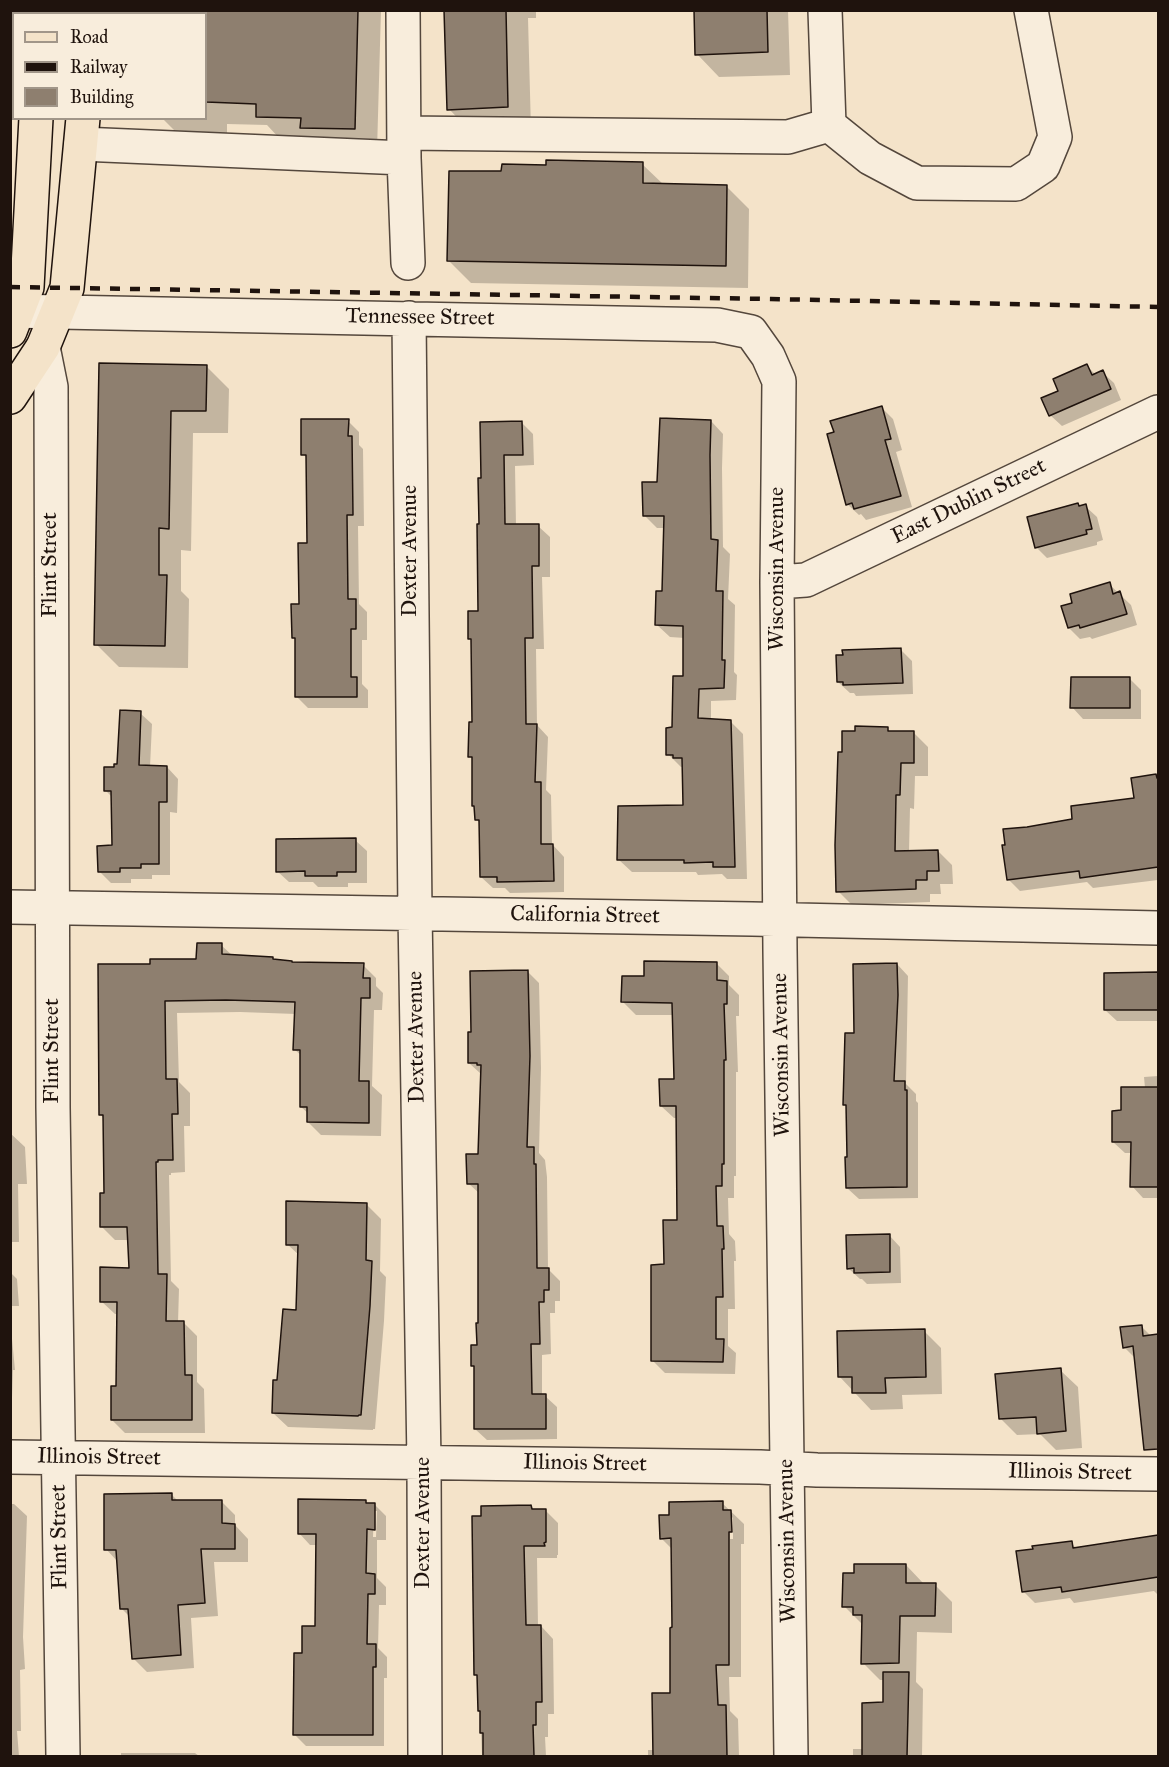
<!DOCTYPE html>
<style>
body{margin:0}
#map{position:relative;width:1169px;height:1767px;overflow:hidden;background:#f4e3c9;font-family:"IM FELL Great Primer",serif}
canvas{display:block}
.frame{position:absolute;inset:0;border:12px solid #1f130d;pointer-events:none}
.legend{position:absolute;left:12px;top:12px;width:195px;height:108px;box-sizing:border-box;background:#f8eddc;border:2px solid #a19689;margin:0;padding:8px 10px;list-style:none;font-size:18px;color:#1f130d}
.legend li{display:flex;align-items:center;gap:12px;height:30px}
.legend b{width:30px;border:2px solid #a19689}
</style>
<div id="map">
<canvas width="1169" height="1767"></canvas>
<div class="frame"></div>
<ul class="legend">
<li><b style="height:8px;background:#f4e3c9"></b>Road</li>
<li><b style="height:8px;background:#1f130d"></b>Railway</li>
<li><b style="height:16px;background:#8e7f6f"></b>Building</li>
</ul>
</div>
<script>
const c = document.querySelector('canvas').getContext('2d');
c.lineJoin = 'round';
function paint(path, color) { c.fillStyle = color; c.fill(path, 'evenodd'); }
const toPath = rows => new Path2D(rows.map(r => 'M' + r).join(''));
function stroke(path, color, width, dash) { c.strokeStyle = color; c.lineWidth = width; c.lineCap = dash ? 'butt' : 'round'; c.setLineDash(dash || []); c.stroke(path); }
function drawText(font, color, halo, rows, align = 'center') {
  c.font = font + ' "IM FELL Great Primer",serif'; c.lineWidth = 5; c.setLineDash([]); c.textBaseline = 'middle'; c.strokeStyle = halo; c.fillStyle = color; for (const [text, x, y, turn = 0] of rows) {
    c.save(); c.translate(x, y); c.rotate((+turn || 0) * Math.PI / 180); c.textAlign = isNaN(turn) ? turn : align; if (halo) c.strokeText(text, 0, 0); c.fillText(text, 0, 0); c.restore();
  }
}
const shadow = toPath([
 [155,10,381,10,377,151,280,139,267,125,227,124,227,134,176,132,162,118,206,118,206,14,155,14],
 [446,10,536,10,536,18,528,18,531,130,471,132,449,109],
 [696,10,788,10,790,75,719,77,697,54],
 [642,164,664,185,726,186,749,209,748,288,471,283,449,261,503,173,547,167],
 [101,365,206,366,229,389,228,433,193,433,191,551,181,550,181,591,189,599,188,668,119,667,96,644],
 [1087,366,1096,375,1102,372,1114,383,1121,400,1062,426,1050,415,1060,391],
 [882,408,893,419,902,450,896,452,912,507,866,520,861,514,859,515,847,504],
 [348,421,359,432,359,445,363,449,364,526,358,526,359,604,367,612,367,640,362,640,362,684,368,690,368,708,308,708,296,696,296,640,293,637,301,606,309,545,308,459,303,454],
 [711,421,723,434,722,468,723,547,730,554,728,599,735,605,734,672,737,675,736,700,711,701,711,720,730,721,743,734,747,879,727,879,722,874,698,875,696,872,632,872,619,860,685,807,684,767,681,767,668,754,685,678,685,638,670,637,657,625,663,593,665,528,657,528,644,515,658,483],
 [521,422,533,434,534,465,515,466,516,526,538,526,550,537,550,577,542,577,544,649,536,649,537,725,548,737,546,790,551,795,552,844,564,857,564,892,510,893,505,888,493,888,481,877,481,824,476,819,476,808,473,806,473,760,470,756,473,724,472,641,470,638,480,612,483,480],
 [1078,505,1080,507,1085,506,1097,517,1103,540,1097,542,1097,545,1047,558,1036,547],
 [1109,584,1131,605,1137,625,1092,639,1090,637,1080,639,1069,628,1074,604],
 [901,650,912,661,913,694,856,696,854,693,850,693,838,682],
 [1130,679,1141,690,1141,719,1083,719,1072,707],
 [140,713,152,724,150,767,167,767,178,779,177,813,170,812,170,875,152,875,152,879,131,879,131,883,111,883,99,871,114,847,113,798,105,790,119,766],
 [887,729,891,733,914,733,928,747,928,776,915,776,914,809,910,808,909,852,938,851,952,865,953,884,940,884,941,894,930,894,930,902,852,905,838,891],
 [1156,776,1158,778,1158,880,1093,888,1087,882,1020,891,1008,879,1007,846,1028,828,1074,820,1136,799],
 [355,840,367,851,367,883,348,883,348,887,318,887,313,882,289,882,277,871],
 [221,945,233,956,291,962,363,965,376,978,376,986,383,993,382,1010,374,1010,372,1086,382,1095,381,1136,321,1135,308,1122,309,1114,301,1107,302,1056,295,1050,296,1014,240,1012,177,1013,179,1082,190,1093,190,1126,184,1126,185,1172,171,1173,171,1175,169,1175,171,1281,179,1289,178,1323,184,1323,197,1336,197,1382,204,1389,205,1433,125,1433,112,1420,118,1388,119,1314,115,1314,101,1301,130,1269,129,1240,115,1240,102,1227,106,1195,104,1119,101,1115,151,966,198,960],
 [717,964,729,976,729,985,739,995,739,1016,736,1016,738,1072,736,1072,736,1176,734,1176,734,1198,728,1198,729,1234,735,1241,736,1261,734,1261,735,1309,728,1309,728,1346,736,1353,735,1374,665,1373,652,1360,678,1221,678,1118,674,1118,661,1106,676,1080,674,1015,636,1015,623,1002,645,978],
 [897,964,908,976,906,1084,916,1094,916,1101,918,1103,918,1198,859,1199,847,1188,849,1158,847,1107,845,1104,856,1035],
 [528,972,539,983,541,1068,539,1153,545,1160,547,1177,548,1269,560,1281,560,1301,555,1301,555,1313,550,1313,551,1354,542,1355,542,1396,545,1396,557,1407,557,1439,487,1440,475,1429,475,1368,472,1365,478,1347,480,1194,468,1183,479,1155,481,1074,469,1063,472,1034],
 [1105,974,1158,974,1158,1021,1117,1021,1105,1010],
 [1158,1076,1158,1198,1143,1198,1132,1186,1132,1153,1125,1153,1113,1142,1145,1088,1144,1077],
 [10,1133,25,1147,27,1184,18,1184,19,1242,10,1242],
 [366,1204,381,1219,380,1271,386,1277,384,1321,375,1429,373,1429,373,1430,288,1427,273,1413,279,1382,298,1312,300,1256,287,1244],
 [889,1235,900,1247,901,1283,867,1284,862,1279,860,1279,848,1268],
 [10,1272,17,1279,19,1306,10,1306],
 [10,1318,15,1370,13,1370,11,1426],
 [1142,1327,1151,1336,1158,1336,1158,1433,1142,1416,1136,1359,1124,1347],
 [924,1331,941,1348,942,1394,902,1395,903,1409,871,1410,839,1376],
 [1060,1370,1078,1387,1082,1448,1056,1450,1040,1434,1017,1435,1000,1418],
 [172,1495,178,1501,221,1501,235,1515,235,1525,248,1539,248,1562,214,1562,218,1616,191,1618,194,1668,147,1672,133,1658,130,1617,122,1609,118,1562,106,1549],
 [366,1502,369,1505,375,1505,386,1516,386,1540,377,1540,377,1578,386,1587,386,1605,379,1605,378,1648,387,1657,387,1678,384,1678,384,1746,306,1746,294,1734,303,1654,317,1627,318,1545,310,1545,299,1533],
 [374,1511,377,1511,376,1537,373,1537],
 [722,1503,744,1524,744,1544,741,1544,741,1677,729,1677,730,1711,738,1719,739,1756,648,1756,648,1750,654,1750,672,1695,673,1550,661,1538,671,1517],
 [730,1515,733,1518,733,1539,730,1539],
 [10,1504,14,1504,27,1516,23,1637,25,1669,20,1670,21,1731,17,1731,19,1756,10,1756],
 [531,1507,534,1510,545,1510,558,1523,558,1555,557,1555,557,1558,537,1558,538,1626,541,1626,553,1639,554,1714,548,1714,548,1737,545,1737,546,1756,482,1756,479,1678,476,1675],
 [1158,1537,1158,1595,1154,1591,1074,1603,1070,1598,1035,1603,1024,1592,1071,1543,1077,1549],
 [906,1565,923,1583,923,1585,935,1585,952,1602,952,1633,917,1632,916,1682,923,1689,922,1756,853,1756,853,1749,863,1749,884,1704,884,1680,880,1680,863,1663,863,1623,861,1623,844,1606,855,1574],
 [121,1753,195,1753,199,1756,121,1756]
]);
const building = toPath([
 [206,10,358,10,355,129,300,128,301,118,256,117,256,104,206,102,206,10],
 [444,10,506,10,508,107,447,110,444,10],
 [694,10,767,10,768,52,695,55,694,10],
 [546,160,643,162,643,183,727,185,726,266,447,261,449,171,501,171,502,164,546,165,546,160],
 [99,363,207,365,206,411,171,411,169,529,159,528,159,575,167,575,165,646,94,645,99,363],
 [1087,364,1092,375,1103,370,1111,389,1049,416,1041,398,1058,391,1053,379,1087,364],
 [882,406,891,439,885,440,901,496,854,509,852,503,846,505,827,434,834,432,830,421,882,406],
 [660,418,711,420,710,455,711,539,718,540,716,591,723,591,722,660,725,660,724,688,699,689,698,718,731,720,735,867,713,867,713,862,684,863,684,860,617,860,618,806,683,805,682,758,673,758,673,755,666,755,666,728,672,727,673,676,683,676,683,626,655,625,656,591,662,591,664,516,643,516,642,482,657,482,660,418],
 [301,419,349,419,348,436,352,436,353,515,347,515,348,599,356,599,356,629,351,629,351,677,357,677,357,697,295,697,295,638,292,638,291,604,299,604,298,543,307,543,306,455,301,455,301,419],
 [522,421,523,455,504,455,505,524,539,524,539,566,532,566,533,638,525,638,526,724,537,724,535,782,541,782,541,844,553,844,554,881,497,882,497,877,480,877,479,820,475,820,474,806,472,806,472,757,468,757,469,722,472,722,471,639,468,639,468,611,478,611,477,524,479,524,478,478,481,478,480,422,522,421],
 [1078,503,1079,506,1086,504,1092,529,1086,530,1087,534,1035,548,1027,517,1078,503],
 [1110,582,1113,594,1120,591,1127,614,1080,628,1079,625,1068,628,1061,606,1072,603,1070,594,1110,582],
 [901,648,903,683,843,685,843,682,837,682,836,655,843,655,842,650,901,648],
 [1071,677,1130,677,1130,708,1070,708,1071,677],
 [120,710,141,711,139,765,167,766,167,802,159,802,159,864,141,864,141,868,120,868,120,872,98,872,97,846,112,845,111,791,104,791,104,767,114,767,114,764,117,764,120,710],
 [855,726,888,727,888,731,914,731,914,763,901,763,900,795,896,795,895,851,938,850,939,871,927,871,927,880,916,880,916,889,836,892,835,845,838,752,842,752,842,731,855,731,855,726],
 [1156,774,1157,778,1158,778,1158,867,1080,878,1079,871,1007,880,1002,845,1005,845,1003,829,1027,827,1072,819,1071,806,1134,798,1131,778,1156,774],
 [356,838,356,872,337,872,337,876,305,876,305,871,276,872,276,839,356,838],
 [197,943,222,943,222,954,273,957,273,959,292,961,292,962,364,963,363,978,370,978,370,998,361,998,359,1081,369,1081,369,1123,307,1122,307,1107,300,1107,300,1050,293,1050,295,1002,226,1000,165,1001,166,1079,177,1079,178,1114,172,1114,173,1160,158,1160,158,1162,156,1162,158,1274,167,1274,166,1321,184,1321,185,1375,192,1375,192,1420,111,1420,111,1386,116,1386,117,1302,100,1302,100,1267,129,1268,127,1227,100,1227,100,1193,104,1193,103,1115,99,1115,98,964,150,964,150,959,196,959,197,943],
 [644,961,717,962,717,980,727,981,727,1004,724,1004,726,1060,724,1060,724,1164,722,1164,722,1186,716,1186,717,1226,723,1226,724,1249,722,1249,723,1297,716,1297,716,1339,724,1339,723,1362,651,1361,651,1265,664,1264,663,1220,677,1220,676,1106,660,1106,659,1079,674,1079,672,1003,621,1002,622,976,644,976,644,961],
 [897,963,898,995,894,1081,905,1081,905,1090,907,1090,907,1187,846,1188,845,1157,847,1157,846,1105,843,1105,845,1033,854,1033,853,964,897,963],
 [528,970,530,1056,527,1147,534,1147,534,1164,536,1164,537,1268,549,1268,549,1290,544,1290,544,1302,539,1302,540,1344,531,1344,532,1394,546,1394,546,1429,474,1429,474,1366,471,1366,471,1345,477,1345,476,1323,478,1323,478,1184,467,1184,466,1154,478,1154,481,1065,477,1065,477,1063,468,1063,468,1032,471,1032,470,971,528,970],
 [1158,972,1158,1010,1104,1010,1104,973,1158,972],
 [1121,1087,1158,1087,1158,1187,1130,1187,1131,1142,1112,1142,1112,1111,1121,1110,1121,1087],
 [286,1201,367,1203,366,1260,372,1261,370,1306,361,1415,359,1415,358,1416,272,1413,273,1380,277,1380,283,1309,296,1310,298,1245,286,1245,286,1201],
 [890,1234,890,1272,854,1273,854,1268,847,1269,846,1235,890,1234],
 [1142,1325,1143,1336,1158,1334,1158,1449,1144,1450,1133,1346,1123,1348,1120,1327,1142,1325],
 [925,1329,926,1377,885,1378,886,1393,852,1393,852,1377,838,1377,837,1331,925,1329],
 [1061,1368,1066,1431,1037,1434,1036,1417,999,1419,995,1374,1061,1368],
 [172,1493,172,1500,222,1500,222,1523,235,1524,235,1549,201,1549,205,1603,178,1605,181,1655,132,1659,128,1609,120,1609,116,1550,104,1550,104,1494,172,1493],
 [298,1499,366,1500,366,1503,375,1503,375,1530,367,1529,366,1573,375,1574,375,1594,368,1594,367,1644,376,1644,376,1667,373,1667,373,1735,293,1735,294,1653,302,1653,302,1626,315,1626,316,1534,298,1534,298,1499],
 [723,1501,723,1510,731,1510,732,1532,729,1532,729,1665,716,1665,718,1705,726,1705,727,1756,653,1756,652,1693,670,1693,670,1628,672,1627,671,1538,660,1539,659,1515,669,1515,669,1502,723,1501],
 [531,1505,532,1509,546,1509,546,1542,544,1543,545,1546,524,1546,526,1625,541,1625,542,1702,536,1702,536,1725,533,1725,534,1756,483,1756,483,1733,480,1733,480,1711,478,1711,477,1675,474,1675,472,1516,481,1516,481,1506,531,1505],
 [1158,1535,1158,1577,1062,1592,1061,1587,1022,1592,1016,1551,1033,1549,1032,1546,1072,1541,1073,1548,1158,1535],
 [854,1564,906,1564,906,1583,936,1583,935,1616,900,1616,899,1663,861,1664,862,1615,853,1615,853,1607,842,1607,843,1573,854,1573,854,1564],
 [883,1672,909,1672,907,1756,862,1756,862,1703,883,1702,883,1672]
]);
const minor = toPath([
 [403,10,404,158,408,263],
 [829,125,870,158,917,183,1016,184,1043,166,1055,137,1031,10],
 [404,133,788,137,829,125,825,10],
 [81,144,404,158],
 [10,311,717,325,751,332,768,356,779,381,777,582,780,950,791,1756],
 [409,318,415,913,424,1462,425,1756],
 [43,347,51,387,53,1107,63,1756],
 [777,582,806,580,1158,412],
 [10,907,752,919,1158,928],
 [10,1457,760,1467,817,1470,1158,1474]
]);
const major = toPath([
 [42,14,42,10],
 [93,14,93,10],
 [10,331,27,287,36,118],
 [10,397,43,347,67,288,83,118]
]);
const rail = toPath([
 [10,287,771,299,1158,307]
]);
const streetNames = [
 ["Tennessee Street",420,318,1],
 ["East Dublin Street",969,502,-26],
 ["Dexter Avenue",411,551,-90],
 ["Flint Street",51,565,-90],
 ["Wisconsin Avenue",778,569,-90],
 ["California Street",585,916,1],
 ["Dexter Avenue",417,1037,-91],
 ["Flint Street",53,1051,-90],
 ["Wisconsin Avenue",782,1055,-91],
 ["Illinois Street",99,1458,1],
 ["Illinois Street",585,1464,1],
 ["Illinois Street",1070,1473,1],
 ["Dexter Avenue",424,1523,-90],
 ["Flint Street",60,1537,-91],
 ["Wisconsin Avenue",788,1541,-91]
];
paint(shadow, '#0003');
paint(building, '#8e7f6f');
stroke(building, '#1f130d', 1.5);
stroke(minor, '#54473c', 36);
stroke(major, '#1f130d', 36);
stroke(minor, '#f8eddc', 33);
stroke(major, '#f4e3c9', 33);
stroke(rail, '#1f130d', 4.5, [10, 10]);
drawText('22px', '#1f130d', '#f8eddc', streetNames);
</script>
